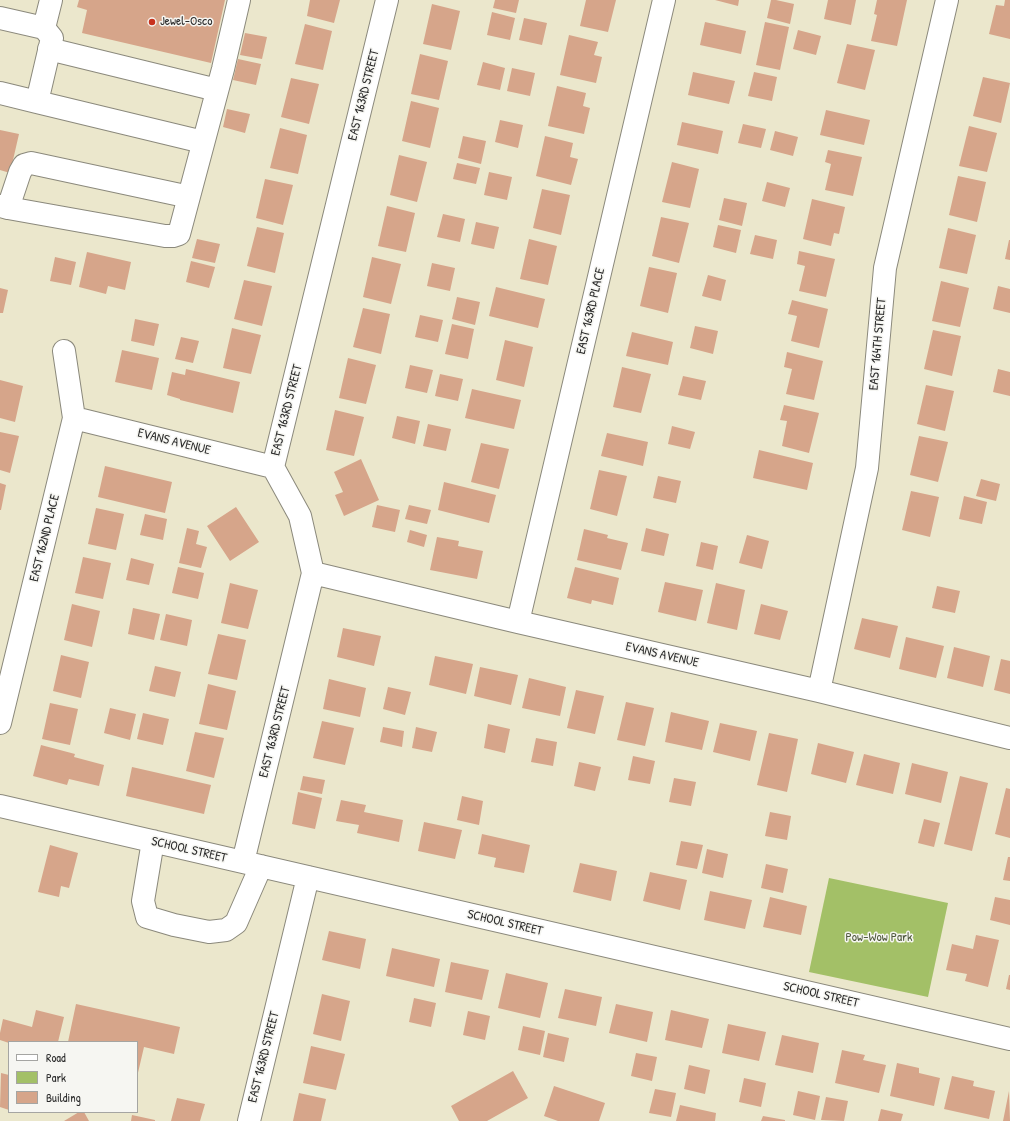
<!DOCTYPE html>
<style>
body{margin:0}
#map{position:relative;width:1010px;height:1121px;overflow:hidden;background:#ebe7cc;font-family:"Patrick Hand",sans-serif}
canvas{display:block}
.legend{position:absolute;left:8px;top:1041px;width:130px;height:72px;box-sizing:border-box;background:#f6f6f2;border:1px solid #a5a5a2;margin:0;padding:5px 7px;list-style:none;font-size:12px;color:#2b2b2b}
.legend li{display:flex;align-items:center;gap:8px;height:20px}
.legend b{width:20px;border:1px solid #a5a5a2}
</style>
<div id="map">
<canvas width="1010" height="1121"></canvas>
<ul class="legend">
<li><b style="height:5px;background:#fff"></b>Road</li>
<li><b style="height:11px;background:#a3c067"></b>Park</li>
<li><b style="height:11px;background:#d6a58a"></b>Building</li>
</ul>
</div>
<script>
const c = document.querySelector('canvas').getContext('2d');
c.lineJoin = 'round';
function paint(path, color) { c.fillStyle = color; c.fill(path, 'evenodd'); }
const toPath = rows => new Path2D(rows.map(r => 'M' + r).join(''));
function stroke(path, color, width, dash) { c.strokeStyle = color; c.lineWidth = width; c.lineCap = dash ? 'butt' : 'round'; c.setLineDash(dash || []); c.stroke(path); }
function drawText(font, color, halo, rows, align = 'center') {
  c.font = font + ' "Patrick Hand",sans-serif'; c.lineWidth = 3; c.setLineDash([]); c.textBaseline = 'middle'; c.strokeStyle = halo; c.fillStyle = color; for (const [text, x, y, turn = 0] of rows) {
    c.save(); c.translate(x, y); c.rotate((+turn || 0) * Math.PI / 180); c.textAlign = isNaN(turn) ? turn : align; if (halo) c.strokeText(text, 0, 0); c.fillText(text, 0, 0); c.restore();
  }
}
const green = toPath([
 [829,878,948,903,928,997,809,972]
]);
const building = toPath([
 [79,0,225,0,211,63,82,33,87,10,77,7],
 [310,0,340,0,334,23,307,16],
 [495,0,519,0,516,13,493,8],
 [586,0,616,0,608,32,580,26],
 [715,0,739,0,738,6],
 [771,0,776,0,794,4,790,24,767,18],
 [828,0,856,0,851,25,824,19],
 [877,0,907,0,897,46,871,41,877,15,874,14],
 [1005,0,1010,0,1010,39,989,34,996,5,1004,6],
 [432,4,460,11,451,50,423,44],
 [492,12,515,18,510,40,487,35],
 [524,18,547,23,542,45,519,40],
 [705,22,746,31,741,54,700,45],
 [765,22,789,27,780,70,756,65],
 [305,24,332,31,323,70,295,64],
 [798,30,821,36,816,55,793,49],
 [245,33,267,37,262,59,240,55],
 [569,35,598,42,594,55,602,57,596,83,560,75],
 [847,44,875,50,865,90,837,83],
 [420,54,448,61,439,100,411,94],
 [238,59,261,64,256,85,233,80],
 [483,62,505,68,500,90,477,85],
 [512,68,535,73,530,96,507,91],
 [693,72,735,81,729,104,688,95],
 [754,72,777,77,772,101,748,96],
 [983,77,1010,83,1001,123,973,116],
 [291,78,319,84,309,124,281,117],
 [557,86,586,93,583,106,590,108,584,134,548,126],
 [411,101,439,108,430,148,402,141],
 [227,109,250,114,245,133,223,127],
 [826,110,870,120,864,145,820,135],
 [500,120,523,125,518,148,495,142],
 [682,122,723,131,718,154,677,145],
 [743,124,766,129,761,148,738,143],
 [969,126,997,133,987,172,959,166],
 [280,128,307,135,298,174,270,168],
 [0,130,19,134,10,173,0,170],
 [775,131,798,137,793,156,770,150],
 [463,136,486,141,481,164,458,158],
 [545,136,573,143,570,157,578,159,571,185,536,176],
 [828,150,862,157,853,196,825,190,831,164,825,162],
 [399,155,427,162,417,202,390,195],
 [672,162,699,169,690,208,662,202],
 [457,163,480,168,476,184,453,179],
 [489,172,512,177,507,200,484,195],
 [958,176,986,182,977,222,949,215],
 [265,179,293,185,283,225,256,218],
 [767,182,790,188,785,207,762,201],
 [542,189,570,195,561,235,533,228],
 [724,198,747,203,742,226,719,220],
 [812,199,845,207,839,234,834,233,831,246,803,239],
 [387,206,415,213,406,252,378,246],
 [443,214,465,219,460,242,437,237],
 [661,217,689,223,679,263,652,256],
 [476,222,499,227,494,249,471,244],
 [718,225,741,230,736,253,713,247],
 [257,227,284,233,275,273,247,266],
 [948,228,976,235,967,274,939,268],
 [755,235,777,240,773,259,750,254],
 [197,239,220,244,215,263,192,258],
 [529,239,557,246,548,285,520,279],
 [1009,240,1010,240,1010,260,1005,259],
 [799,251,835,259,826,297,799,291,805,266,797,264],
 [87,252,131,262,125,290,108,286,106,294,79,287],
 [55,257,76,262,71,285,50,281],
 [372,257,401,264,391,304,363,297],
 [191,261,215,267,209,288,186,282],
 [432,263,455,268,450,291,427,286],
 [649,267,677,273,668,313,640,306],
 [708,275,726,280,721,301,702,296],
 [244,280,272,286,262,326,234,319],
 [941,281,969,288,960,327,932,321],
 [998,286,1010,289,1010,313,993,309],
 [496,287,545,299,538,328,489,316],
 [0,288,8,290,3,313,0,313],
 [457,297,480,302,475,325,452,319],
 [792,300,828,309,819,348,791,341,797,316,788,314],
 [363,308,390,314,381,354,353,347],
 [420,315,443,320,438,342,415,337],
 [135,319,159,324,154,346,131,341],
 [452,324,474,329,468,359,445,354],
 [695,326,718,331,713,354,690,348],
 [232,328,261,335,251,374,223,368],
 [933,330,961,336,952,376,924,369],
 [632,332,673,342,668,365,626,356],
 [181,337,199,341,193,363,175,359],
 [505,340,533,347,524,387,496,380],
 [122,350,159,358,152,390,115,382],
 [787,352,823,361,814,400,786,394,792,369,784,367],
 [348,358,376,365,366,404,339,398],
 [410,365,433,370,427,393,405,388],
 [622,367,651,374,641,413,613,407],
 [186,369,240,382,233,413,180,400,180,399,167,395,172,372,185,375],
 [998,369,1010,372,1010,396,993,392],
 [440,374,463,379,458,401,435,396],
 [683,376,706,381,701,400,678,395],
 [0,380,23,386,15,422,0,418],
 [926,385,954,391,945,431,917,424],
 [472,389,521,400,514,429,465,418],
 [784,405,819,413,809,453,782,446,787,421,780,420],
 [335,410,364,417,354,456,326,450],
 [397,416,420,421,415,444,392,438],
 [428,424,451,429,446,451,423,446],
 [672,426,695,432,690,449,668,444],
 [0,432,19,436,10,473,0,470],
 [607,433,648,442,643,466,601,456],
 [919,436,948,442,938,482,910,475],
 [481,443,509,449,499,489,471,482],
 [759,450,813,463,807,490,753,478],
 [361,459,379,500,344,516,335,495,343,492,334,472],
 [105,466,172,482,165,513,98,497],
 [599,470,627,476,617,516,590,509],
 [658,476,681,481,676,503,653,498],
 [981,479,1000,484,996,501,976,496],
 [444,482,496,495,489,523,438,510],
 [0,483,6,485,1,510,0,510],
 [911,491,939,497,930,537,902,530],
 [964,496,987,502,982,524,959,519],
 [377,505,400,510,395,532,372,527],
 [409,505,431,510,427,524,405,519],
 [236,507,259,542,230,561,207,526],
 [96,508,124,514,116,550,88,544],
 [145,514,167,519,163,540,140,535],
 [187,528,199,531,196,544,207,547,201,568,179,563],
 [646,528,669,534,664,556,641,551],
 [584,529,608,535,607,538,628,543,621,570,577,560],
 [410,530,427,535,424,547,407,542],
 [747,535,769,541,762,569,739,563],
 [437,537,459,541,458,546,483,551,477,579,430,570],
 [701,542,718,546,713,570,696,566],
 [83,557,111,563,103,599,75,593],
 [131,558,154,564,149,585,126,580],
 [178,567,204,573,198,599,172,593],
 [575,567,619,578,613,605,592,600,591,604,567,598],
 [665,582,703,590,696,621,658,612],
 [230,583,258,590,248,629,221,623],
 [716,583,745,590,737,630,707,623],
 [937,586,960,591,955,613,932,608],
 [72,604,100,611,92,647,64,640],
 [761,604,788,611,780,640,754,634],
 [133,608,160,614,154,640,128,634],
 [166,614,192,620,187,646,160,640],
 [862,618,898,626,890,658,854,649],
 [343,628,381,636,374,666,337,657],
 [218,634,246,640,237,680,208,674],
 [906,637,944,646,936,678,899,669],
 [954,647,990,656,983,687,947,678],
 [61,655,89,662,81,698,53,691],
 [435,656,473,664,466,694,429,685],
 [1001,659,1010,661,1010,694,994,690],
 [155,666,181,672,175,697,149,691],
 [480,667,518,675,511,705,474,696],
 [529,678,566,687,560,716,522,708],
 [329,679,366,688,360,717,323,709],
 [208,684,236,691,227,730,199,724],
 [388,687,411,692,405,715,383,709],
 [576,690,604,696,595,734,567,728],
 [626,702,654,708,645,746,617,740],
 [50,703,78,709,70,745,42,739],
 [110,708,136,714,130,740,104,733],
 [671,712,709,721,702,750,665,742],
 [143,713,169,719,163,745,137,739],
 [322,721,354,728,345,765,313,758],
 [720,723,757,731,750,761,713,752],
 [488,724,510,729,505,753,484,748],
 [383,727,404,731,402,747,380,742],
 [416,727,437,732,432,752,412,748],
 [195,732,224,738,214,778,186,771],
 [769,733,798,739,787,792,757,785],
 [536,738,557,742,553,766,531,762],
 [818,743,854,752,846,783,811,774],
 [41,745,75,754,74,757,104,765,99,786,69,779,67,785,33,776],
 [864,754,900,763,893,794,856,785],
 [633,756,655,761,650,784,628,780],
 [579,762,601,767,595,791,574,786],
 [912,763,948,772,941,803,905,794],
 [132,767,211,785,204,814,126,796],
 [303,776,325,780,322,794,300,790],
 [960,776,988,783,972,851,944,844],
 [674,778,696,782,691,806,669,802],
 [1006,788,1010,789,1010,838,995,834],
 [298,792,322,798,315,829,292,824],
 [462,796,483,801,479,825,457,820],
 [341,800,366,805,364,812,403,820,399,842,357,833,359,825,336,821],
 [770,812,791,816,787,840,765,836],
 [924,819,940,823,934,847,918,843],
 [424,822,462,830,455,859,418,851],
 [482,834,530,845,524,873,494,867,496,858,478,854],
 [681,841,703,845,697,869,676,865],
 [50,845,78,853,69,888,61,886,59,897,38,892],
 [707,849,728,854,723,878,702,873],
 [1008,857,1010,857,1010,881,1003,880],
 [580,863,617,871,611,901,573,892],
 [766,864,788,869,783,893,761,888],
 [650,872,687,880,680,910,643,901],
 [710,891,752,900,745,929,704,920],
 [770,897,807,906,801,935,763,927],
 [995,897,1010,900,1010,925,990,920],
 [329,931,366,939,360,969,322,960],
 [976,935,999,940,988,987,965,981,967,974,946,970,952,944,973,949],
 [392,948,440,959,434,987,386,976],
 [451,962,489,970,482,1000,445,992],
 [506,973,548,983,540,1018,498,1008],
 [1009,975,1010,975,1010,990,1006,989],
 [565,989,602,997,596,1026,558,1018],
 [322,994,350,1001,341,1041,313,1034],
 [414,998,436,1003,431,1027,409,1022],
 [76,1004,180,1027,174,1054,144,1047,137,1077,137,1042,68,1042],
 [616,1004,653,1012,647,1042,609,1033],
 [36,1010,64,1017,58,1042,9,1043,0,1040,0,1033,3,1019,32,1027],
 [671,1010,709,1019,702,1048,665,1040],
 [468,1011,490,1016,485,1040,463,1035],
 [728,1024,766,1032,759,1061,722,1053],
 [523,1026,545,1031,540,1055,518,1050],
 [548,1033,569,1038,564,1062,543,1057],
 [782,1035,819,1043,813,1073,775,1065],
 [311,1046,345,1054,336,1090,303,1083],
 [842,1050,865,1055,863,1060,886,1065,879,1093,835,1083],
 [636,1053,657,1057,652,1081,631,1076],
 [897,1063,919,1068,919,1073,940,1078,934,1106,890,1096],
 [689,1065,710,1070,705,1094,684,1089],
 [513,1071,528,1098,487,1121,459,1121,451,1106],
 [1,1073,9,1075,9,1110,0,1107],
 [952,1076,974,1081,973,1086,995,1091,989,1119,944,1109],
 [744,1078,766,1083,761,1107,739,1102],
 [554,1086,605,1103,599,1121,558,1121,544,1116],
 [655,1089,676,1093,671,1117,649,1113],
 [798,1091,820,1096,815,1120,793,1115],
 [1009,1091,1010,1121,1003,1121],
 [299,1093,326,1099,321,1121,293,1121],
 [826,1097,848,1101,844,1121,821,1120],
 [177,1098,205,1104,200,1121,171,1121],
 [680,1105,716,1113,715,1121,676,1121],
 [881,1109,903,1114,901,1121,878,1121],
 [79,1112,84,1112,89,1121,64,1121],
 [132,1115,155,1120,155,1121,131,1121],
 [763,1116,785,1120,785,1121,761,1121]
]);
const minor = toPath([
 [0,18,44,28,51,0],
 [49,49,217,90],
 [0,93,37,102,52,38,44,28],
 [37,102,203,142],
 [187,204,223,69,239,0],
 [0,206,8,208,165,236,173,236,179,234,187,204,185,196,31,163,24,165,20,172,8,208],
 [74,418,273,467],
 [313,573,518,622,819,691,1010,738],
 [518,622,664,0],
 [819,691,867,468,885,268,947,0],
 [0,723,74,418,64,351],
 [0,806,1010,1039],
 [153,841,143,901,147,917,174,925,209,932,226,930,236,923,261,866],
 [243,862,313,573,300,516,273,467,387,0],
 [249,1121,308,877]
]);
const markers = [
 [152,22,4,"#c8321e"]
];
const poiNames = [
 ["Jewel-Osco",160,22]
];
const streetNames = [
 ["EAST 163RD STREET",364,95,-76],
 ["EAST 163RD PLACE",591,311,-77],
 ["EAST 164TH STREET",878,344,-85],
 ["EAST 163RD STREET",287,410,-76],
 ["EVANS AVENUE",174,442,14],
 ["EAST 162ND PLACE",45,538,-76],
 ["EVANS AVENUE",662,655,13],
 ["EAST 163RD STREET",275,732,-76],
 ["SCHOOL STREET",189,850,13],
 ["SCHOOL STREET",505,923,13],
 ["SCHOOL STREET",821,995,13],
 ["EAST 163RD STREET",264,1057,-76]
];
const parkNames = [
 ["Pow-Wow Park",879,938]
];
paint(green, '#a3c067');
paint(building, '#d6a58a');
stroke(minor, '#8b897c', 24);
stroke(minor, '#fff', 22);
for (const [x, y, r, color] of markers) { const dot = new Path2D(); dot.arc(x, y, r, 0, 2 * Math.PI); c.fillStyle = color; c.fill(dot); stroke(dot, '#f6f6f2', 1.5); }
drawText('13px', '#2b2b2b', '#f6f6f2', poiNames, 'left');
drawText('13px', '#2b2b2b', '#f6f6f2', streetNames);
drawText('13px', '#4f583d', '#f6f6f2', parkNames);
</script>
